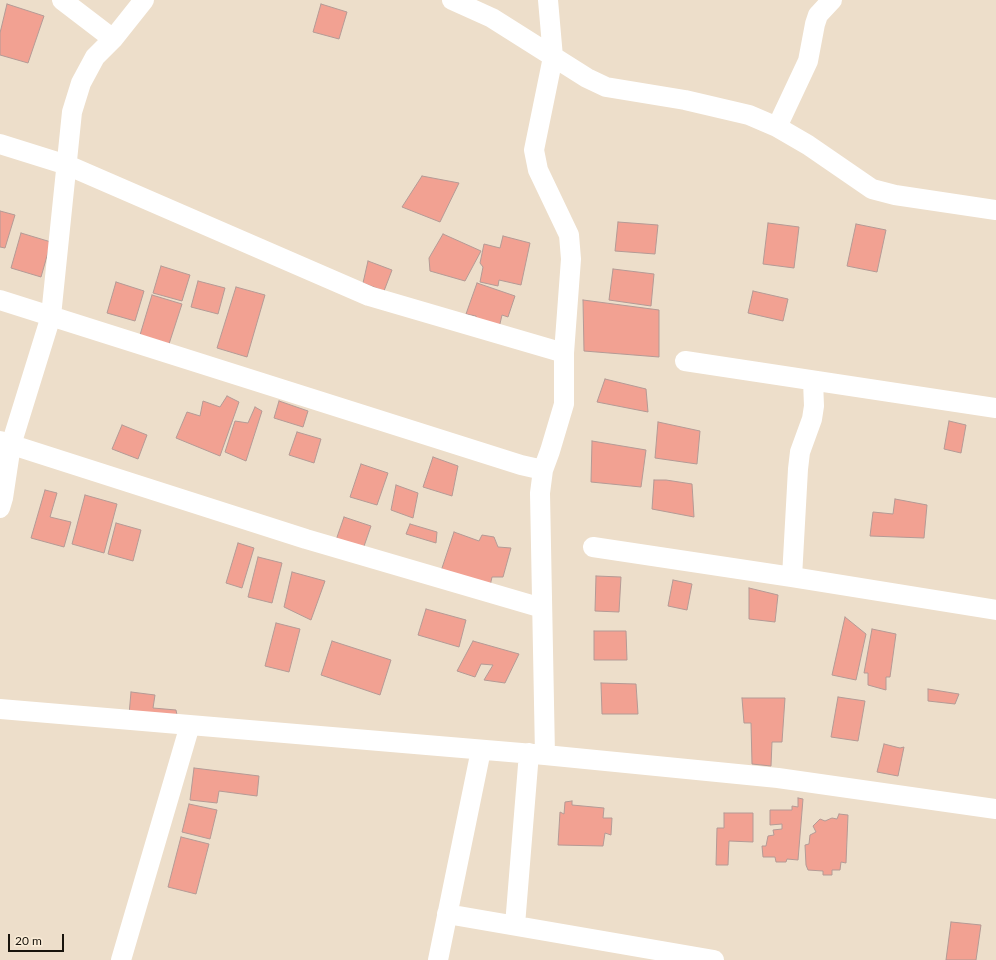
<!DOCTYPE html>
<style>
body{margin:0}
#map{position:relative;width:996px;height:960px;overflow:hidden;background:#eddeca;font-family:Lato,sans-serif}
canvas{display:block}
.scale{position:absolute;left:8px;top:934px;width:56px;height:18px;box-sizing:border-box;border:2px solid #18130c;border-top:0;padding-left:5px;font-size:12px;line-height:14px;white-space:nowrap;color:#18130c;-webkit-text-stroke:3px #faecd7;paint-order:stroke}
</style>
<div id="map">
<canvas width="996" height="960"></canvas>
<div class="scale">20 m</div>
</div>
<script>
const c = document.querySelector('canvas').getContext('2d');
c.lineJoin = 'round';
function paint(path, color) { c.fillStyle = color; c.fill(path, 'evenodd'); }
const toPath = rows => new Path2D(rows.map(r => 'M' + r).join(''));
function stroke(path, color, width, dash) { c.strokeStyle = color; c.lineWidth = width; c.lineCap = dash ? 'butt' : 'round'; c.setLineDash(dash || []); c.stroke(path); }
const building = toPath([
 [7,4,44,16,28,63,0,55,0,33,7,4],
 [321,4,347,12,339,39,313,32,321,4],
 [422,176,459,183,440,222,402,207,422,176],
 [0,211,15,215,5,248,0,247,0,211],
 [618,222,658,225,655,254,615,251,618,222],
 [768,223,799,227,794,268,763,264,768,223],
 [856,224,886,230,877,272,847,266,856,224],
 [21,233,51,242,41,277,11,268,21,233],
 [443,234,481,251,465,281,430,271,429,258,443,234],
 [503,236,530,243,521,285,499,280,498,286,480,282,483,267,480,263,484,244,500,248,503,236],
 [368,261,392,270,384,291,363,283,368,261],
 [161,266,190,275,182,301,153,293,161,266],
 [613,269,654,274,651,306,609,300,613,269],
 [198,281,225,288,218,314,191,307,198,281],
 [116,282,144,291,135,321,107,313,116,282],
 [477,283,515,296,508,317,502,315,499,328,476,323,476,316,466,314,477,283],
 [236,287,265,295,247,357,217,348,236,287],
 [753,291,788,299,783,321,748,313,753,291],
 [152,295,182,304,169,344,140,335,152,295],
 [583,300,659,310,659,357,584,351,583,300],
 [605,379,646,389,648,412,597,402,605,379],
 [227,396,239,402,220,456,176,438,187,412,200,416,203,401,220,407,227,396],
 [279,401,308,411,303,427,274,418,279,401],
 [255,407,262,411,246,461,225,452,235,421,248,423,255,407],
 [949,421,966,425,961,453,944,449,949,421],
 [658,422,700,431,697,464,655,458,658,422],
 [122,425,147,435,138,459,112,449,122,425],
 [297,432,321,439,314,463,289,455,297,432],
 [592,441,646,450,641,487,591,482,592,441],
 [433,457,458,466,452,496,423,487,433,457],
 [361,464,388,473,377,505,350,497,361,464],
 [654,480,666,480,692,484,694,517,652,509,654,480],
 [396,485,418,493,413,518,391,510,396,485],
 [45,490,57,493,50,517,71,522,64,547,31,538,45,490],
 [85,495,117,504,104,553,72,544,85,495],
 [895,499,927,505,924,538,870,536,873,512,893,514,895,499],
 [344,517,371,526,362,552,335,543,344,517],
 [116,523,141,530,133,561,108,554,116,523],
 [410,524,437,532,436,543,406,534,410,524],
 [454,532,479,541,482,535,494,537,498,547,511,548,503,577,492,577,490,586,441,571,454,532],
 [238,543,254,548,242,588,226,583,238,543],
 [258,557,282,563,272,603,248,597,258,557],
 [292,572,325,581,311,620,284,607,292,572],
 [596,576,621,577,619,612,595,611,596,576],
 [673,580,692,584,687,610,668,606,673,580],
 [749,588,778,595,775,622,749,619,749,588],
 [426,609,466,620,459,647,418,635,426,609],
 [845,617,866,634,856,680,832,675,845,617],
 [276,623,300,629,289,672,265,666,276,623],
 [872,629,896,634,890,677,886,677,886,690,868,685,868,673,864,673,872,629],
 [594,631,626,631,627,660,594,660,594,631],
 [332,641,391,660,380,695,321,675,332,641],
 [473,641,519,654,505,683,484,680,493,665,481,664,475,677,457,671,473,641],
 [601,683,636,684,638,714,602,714,601,683],
 [928,689,959,694,955,704,928,701,928,689],
 [131,692,155,695,153,708,176,710,178,720,129,715,131,692],
 [838,697,865,701,858,741,831,737,838,697],
 [742,698,785,698,782,742,772,742,771,766,752,764,751,723,744,723,742,698],
 [884,744,900,748,904,747,898,776,877,772,884,744],
 [194,768,259,776,257,796,219,791,217,803,190,800,194,768],
 [798,798,803,799,798,860,787,859,786,862,776,862,775,857,763,857,762,846,766,846,768,836,774,835,773,830,782,829,782,824,770,825,770,810,792,810,792,806,798,807,798,798],
 [572,801,572,805,604,808,603,818,612,818,611,835,605,833,603,846,558,845,560,812,564,814,565,802,572,801],
 [189,804,217,810,210,839,182,832,189,804],
 [724,813,753,813,753,842,729,841,728,865,716,865,717,828,724,828,724,813],
 [839,814,848,815,846,863,841,862,840,870,832,870,832,875,823,875,823,871,808,870,806,865,805,845,809,844,810,835,816,832,813,826,820,819,825,821,832,818,837,819,839,814],
 [181,837,209,844,196,894,168,887,181,837],
 [951,922,981,925,976,960,946,960,951,922]
]);
const minor = toPath([
 [62,0,113,39],
 [452,0,492,18,587,78,606,87,685,100,749,115,777,127,808,145,872,189,895,195,996,210],
 [777,127,808,61,815,24,818,15,832,0],
 [0,144,67,165,369,296,564,353],
 [0,300,521,465,543,470,540,493,545,755,778,778,996,809],
 [685,361,996,408],
 [0,441,306,539,542,608],
 [543,470,550,451,564,404,564,353,571,259,569,235,538,170,534,150,553,57,548,0],
 [0,508,3,498,11,445,51,316,72,112,81,83,95,57,113,39,144,0],
 [593,547,792,577,996,610],
 [792,577,798,469,800,452,812,419,814,406,813,381],
 [0,709,545,755],
 [447,914,714,960],
 [515,925,529,753],
 [121,960,190,725],
 [438,960,481,750]
]);
paint(building, '#f2a192');
stroke(building, '#b49a95', 1);
stroke(minor, '#fff', 20);
</script>
